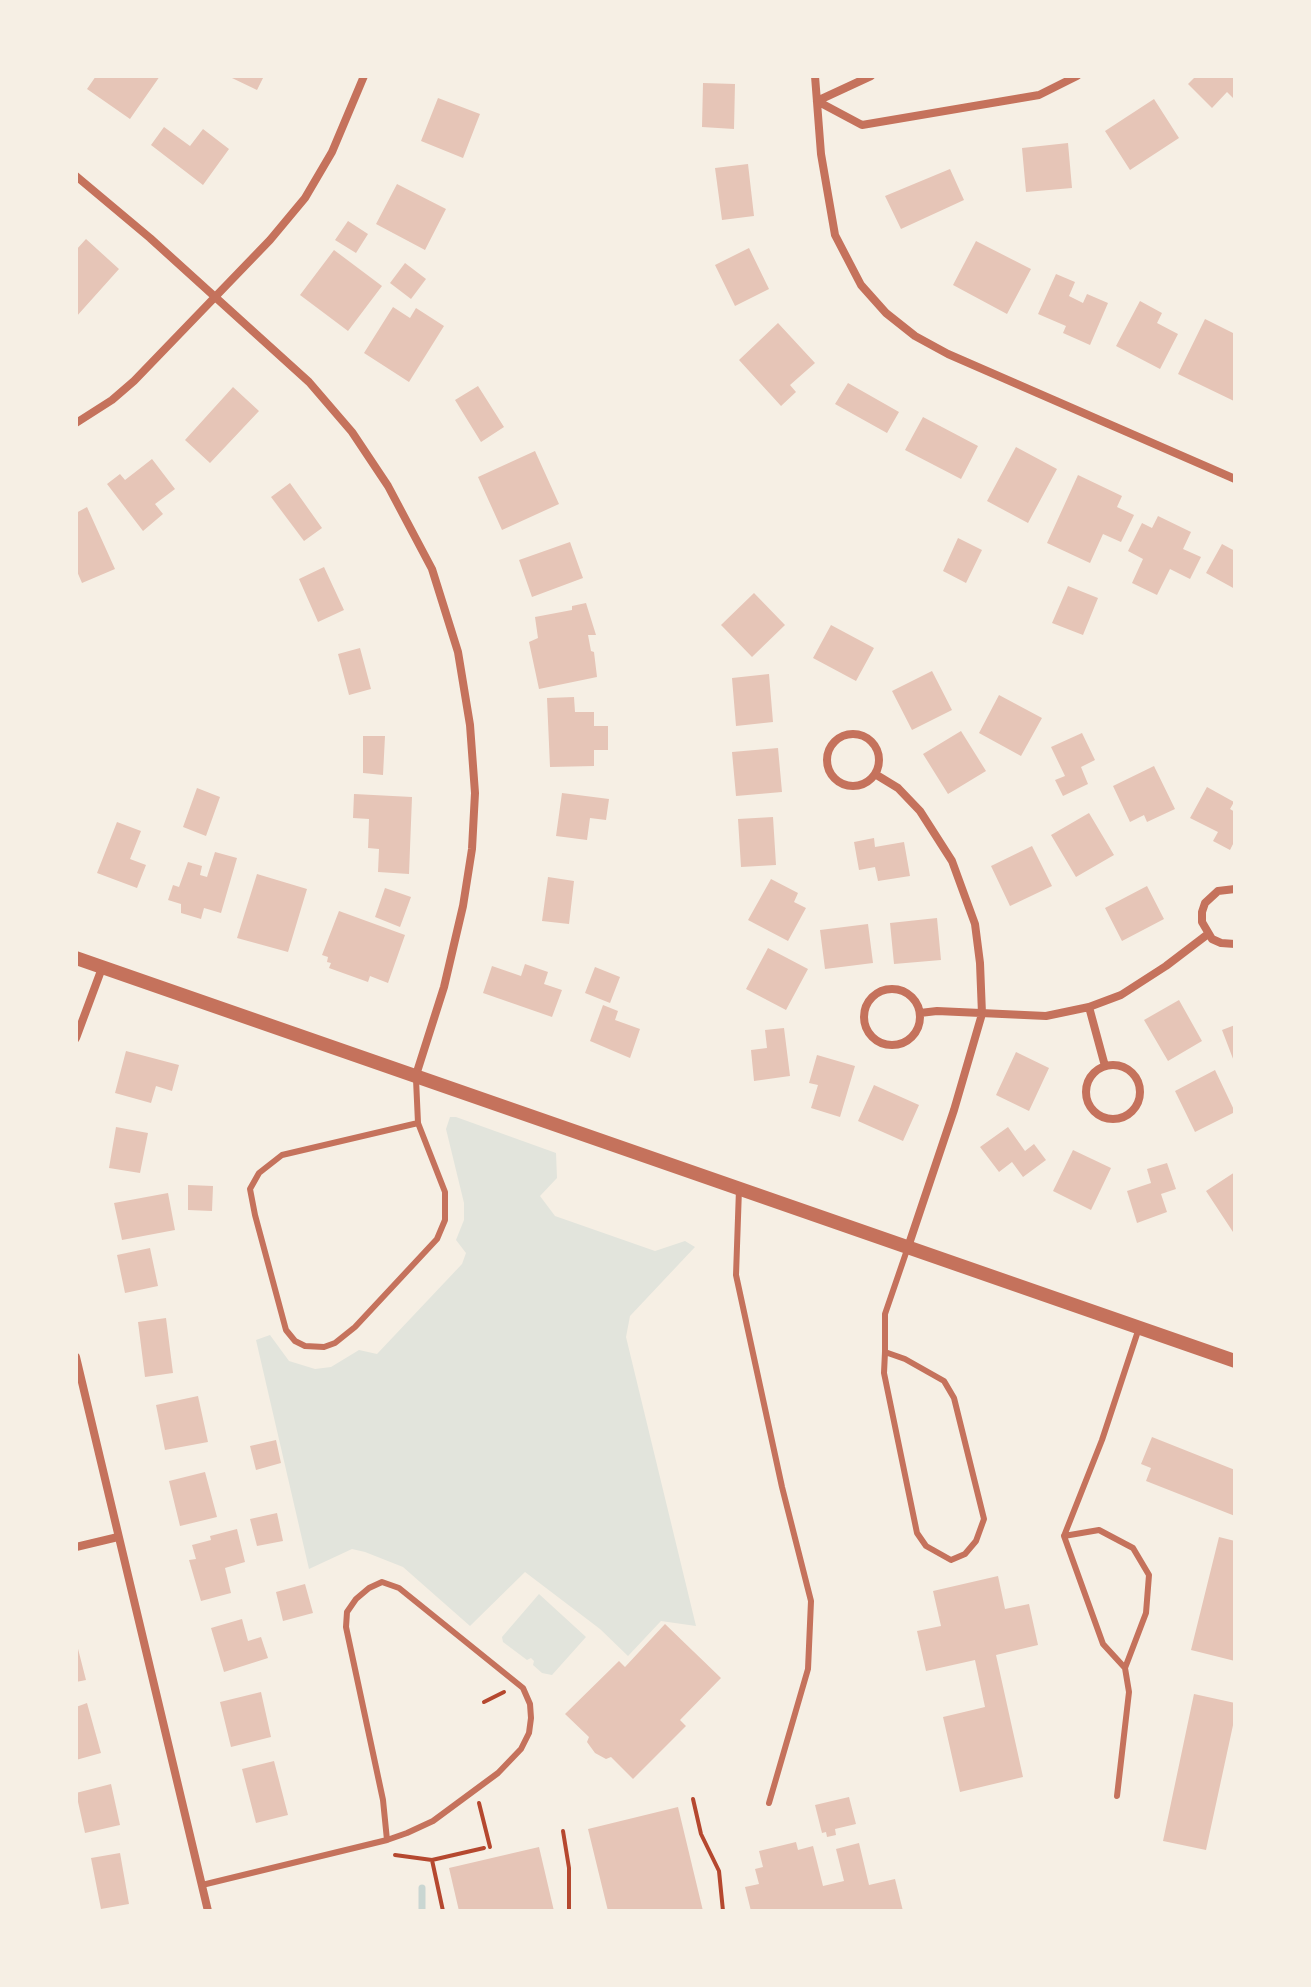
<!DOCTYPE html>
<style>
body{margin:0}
#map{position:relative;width:1311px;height:1987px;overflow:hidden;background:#f6efe4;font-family:"Nunito Sans",sans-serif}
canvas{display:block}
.frame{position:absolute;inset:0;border:78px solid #f6efe4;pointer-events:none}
</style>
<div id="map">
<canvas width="1311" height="1987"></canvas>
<div class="frame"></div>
</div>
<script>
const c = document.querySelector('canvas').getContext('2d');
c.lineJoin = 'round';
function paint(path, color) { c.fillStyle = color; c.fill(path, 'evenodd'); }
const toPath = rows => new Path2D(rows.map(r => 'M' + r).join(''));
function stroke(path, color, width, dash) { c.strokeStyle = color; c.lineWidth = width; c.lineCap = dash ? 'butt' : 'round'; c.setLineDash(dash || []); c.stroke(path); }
const green = toPath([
 [450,1117,456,1117,556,1153,557,1178,540,1196,555,1216,655,1251,685,1241,695,1247,630,1316,626,1337,696,1626,661,1621,628,1656,600,1629,525,1572,470,1626,403,1567,365,1552,352,1549,309,1569,256,1340,270,1335,289,1361,315,1369,331,1367,359,1350,377,1354,462,1264,466,1253,456,1240,464,1220,464,1203,446,1129],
 [539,1594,586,1637,552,1675,542,1673,533,1665,534,1661,531,1658,527,1660,503,1642,502,1637]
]);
const stream = toPath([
 [422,1911,422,1888]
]);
const building = toPath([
 [96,76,160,76,130,119,87,89],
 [233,76,264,76,257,90,232,78],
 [1196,76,1235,76,1235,100,1227,92,1212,108,1188,84],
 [703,83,735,84,734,129,702,127],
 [438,98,480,114,463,158,421,141],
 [1154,99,1179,138,1130,170,1105,131],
 [164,127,190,146,203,129,229,149,203,185,151,145],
 [1068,143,1072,188,1026,192,1022,148],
 [748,164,754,216,722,220,715,168],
 [950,169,964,200,901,229,885,196],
 [397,184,446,209,425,250,376,224],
 [348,221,368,234,356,253,335,240],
 [86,239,119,269,76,317,76,250],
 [976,241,1031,269,1007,314,953,285],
 [749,248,769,289,735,306,715,265],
 [334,250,382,286,348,331,300,295],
 [405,263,426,279,411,299,390,283],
 [1056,274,1075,282,1069,296,1083,303,1087,294,1108,303,1090,345,1063,333,1066,326,1038,314],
 [1140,301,1162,313,1157,323,1178,334,1160,369,1116,346],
 [393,307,410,318,416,308,444,326,409,382,364,353],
 [1205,319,1235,334,1234,401,1178,374],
 [778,323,815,363,790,385,796,392,781,406,739,360],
 [848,383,899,412,887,433,835,404],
 [478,386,504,427,481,442,455,400],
 [233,387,259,411,210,463,185,440],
 [923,417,978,446,961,479,905,450],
 [1016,447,1057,469,1028,523,987,501],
 [535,451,559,504,502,530,478,477],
 [152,459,175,489,155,504,163,514,143,531,107,484,120,474,125,480],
 [1078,475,1122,496,1117,507,1134,515,1121,542,1103,534,1090,563,1047,543],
 [290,483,322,528,304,541,271,497],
 [87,507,115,569,82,583,76,569,76,513],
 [1158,516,1191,532,1183,549,1201,557,1190,579,1170,569,1157,595,1132,583,1143,559,1128,551,1142,523,1152,528],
 [958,538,982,550,966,583,943,571],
 [570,542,583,578,532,597,519,560],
 [1222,544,1235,551,1235,589,1206,573],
 [324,567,344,610,318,622,299,579],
 [1068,586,1098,598,1083,635,1052,623],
 [754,593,785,625,752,657,721,625],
 [586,603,596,635,588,635,591,651,594,652,597,677,539,689,529,642,538,638,535,617,572,610,572,606],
 [831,625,874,648,856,681,813,658],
 [360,648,371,689,349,695,338,654],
 [932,671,952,710,912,730,892,691],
 [769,674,773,722,736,726,732,678],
 [999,695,1042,718,1021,756,979,733],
 [574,697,575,712,594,712,594,726,608,726,608,750,594,750,594,766,550,767,547,698],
 [961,731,986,771,948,794,923,754],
 [1082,733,1095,760,1081,767,1088,784,1063,796,1055,780,1065,776,1051,747],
 [363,736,385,736,383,775,363,773],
 [778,748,782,792,736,796,732,752],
 [1154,766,1175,809,1147,822,1144,815,1130,822,1113,786],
 [1207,787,1234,802,1230,809,1235,812,1235,840,1230,850,1213,841,1218,832,1190,818],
 [197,788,220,797,206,836,183,827],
 [562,793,609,799,606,820,590,818,587,840,556,836],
 [354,794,412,797,409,874,378,872,379,849,368,848,369,819,353,818],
 [1089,813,1114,855,1076,877,1051,835],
 [773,817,776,865,741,867,738,819],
 [117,822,141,831,130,859,146,865,137,888,97,873],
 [874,838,875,847,904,842,910,876,878,881,875,867,859,870,854,842],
 [1032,846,1052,886,1010,906,991,866],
 [215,852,237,858,221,913,204,908,201,919,181,913,181,904,168,900,173,885,179,887,188,862,202,866,200,875,207,877],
 [257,874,307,889,288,952,237,938],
 [548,877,574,881,569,924,542,921],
 [771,879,798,893,794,902,806,908,788,941,748,920],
 [1147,886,1164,919,1122,941,1105,908],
 [385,888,411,897,400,927,375,917],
 [339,911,405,935,388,983,370,976,368,982,329,968,331,963,327,962,328,957,322,955],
 [937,918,941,960,894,964,890,923],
 [868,924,873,963,825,969,820,930],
 [768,948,808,969,786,1010,746,989],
 [525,964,548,972,544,984,562,990,552,1017,483,993,492,966,521,976],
 [595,967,620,977,610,1003,585,993],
 [1179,1000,1202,1041,1168,1061,1144,1020],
 [603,1005,618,1011,615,1020,640,1029,630,1058,590,1041],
 [1235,1025,1235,1064,1222,1030],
 [784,1028,790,1076,754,1081,751,1050,767,1048,765,1030],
 [126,1051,179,1065,172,1091,156,1086,151,1103,115,1093],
 [1016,1052,1049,1068,1029,1111,996,1095],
 [817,1055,855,1066,840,1117,811,1108,818,1085,809,1083],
 [1215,1070,1235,1112,1195,1132,1175,1091],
 [874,1085,919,1105,903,1141,858,1121],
 [116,1127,148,1133,140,1173,109,1168],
 [1008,1127,1025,1151,1034,1144,1046,1160,1023,1177,1012,1162,999,1172,980,1147],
 [1073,1150,1111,1168,1091,1210,1053,1191],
 [1167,1163,1176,1189,1161,1194,1167,1212,1137,1223,1127,1191,1151,1183,1147,1169],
 [1235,1172,1235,1231,1233,1232,1206,1191],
 [188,1185,213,1186,212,1211,188,1210],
 [168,1193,175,1230,122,1240,114,1203],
 [150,1248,158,1286,125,1293,117,1255],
 [166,1318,173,1373,145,1377,138,1322],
 [198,1396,208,1442,165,1450,156,1405],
 [1152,1437,1235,1470,1235,1516,1146,1481,1151,1468,1141,1464],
 [276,1440,281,1463,256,1470,250,1446],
 [205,1472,217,1517,180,1526,169,1481],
 [277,1513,283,1541,257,1546,250,1519],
 [237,1529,245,1562,225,1568,231,1593,201,1601,189,1560,196,1559,192,1545,211,1540,210,1536],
 [1219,1537,1235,1541,1235,1661,1191,1650],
 [998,1576,1005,1609,1029,1604,1038,1645,996,1655,1023,1777,960,1792,943,1717,985,1707,975,1660,926,1671,917,1631,941,1626,933,1591],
 [305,1584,313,1613,283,1621,276,1592],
 [242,1619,248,1641,261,1637,268,1658,224,1672,211,1628],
 [665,1624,721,1678,680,1720,686,1726,633,1779,611,1757,606,1759,595,1753,587,1742,589,1737,565,1714,619,1661,625,1667],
 [76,1641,86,1680,76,1682],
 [261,1692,271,1737,231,1747,220,1702],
 [1194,1694,1235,1703,1235,1716,1206,1850,1163,1841],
 [87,1703,101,1753,76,1760,76,1707],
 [274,1761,288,1815,256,1823,242,1769],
 [111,1784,120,1825,85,1833,76,1793],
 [849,1797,856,1824,835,1829,836,1835,827,1837,826,1832,822,1833,815,1805],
 [678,1807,703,1911,608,1911,588,1829],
 [796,1842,798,1850,813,1846,823,1886,844,1881,836,1849,859,1843,869,1885,895,1879,903,1911,751,1911,745,1887,759,1884,755,1869,763,1867,759,1851],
 [539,1847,554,1911,459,1911,449,1868],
 [120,1853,129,1904,101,1909,91,1858]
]);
const path = toPath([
 [484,1702,504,1692],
 [693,1799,701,1834,719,1871,723,1911],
 [479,1803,490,1847],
 [563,1831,569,1868,569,1911],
 [395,1855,432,1860,443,1911],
 [432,1860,484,1848]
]);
const service = toPath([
 [416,1079,418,1123,445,1192,445,1220,437,1239,355,1327,335,1343,324,1347,305,1346,295,1341,286,1330,255,1215,250,1189,259,1173,282,1155,418,1123],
 [739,1189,736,1275,782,1487,811,1601,808,1669,769,1803],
 [885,1352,905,1359,944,1381,954,1398,984,1519,976,1541,965,1554,951,1560,926,1546,917,1533,884,1373,885,1352,885,1314,908,1247],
 [1064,1536,1099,1530,1133,1548,1149,1575,1146,1613,1125,1668],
 [1117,1796,1129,1692,1125,1668,1103,1644,1064,1536,1102,1440,1139,1328],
 [202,1885,387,1840,407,1833,433,1821,498,1773,521,1749,529,1733,531,1718,530,1704,523,1688,399,1588,382,1582,369,1588,356,1599,347,1612,346,1627,383,1800,387,1840]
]);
const minor = toPath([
 [815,76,821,154,835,235,861,285,886,313,915,336,948,354,1235,479],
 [817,101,862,125,1039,95,1077,76],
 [817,101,871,76],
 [76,176,150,238,309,382,352,432,388,486,432,569,458,652,470,725,475,793,472,849,463,906,444,987,416,1075],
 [76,423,112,400,134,381,270,240,305,198,332,152,364,76],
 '827 760a26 26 0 1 1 52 0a26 26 0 1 1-52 0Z',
 [875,774,898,788,920,811,952,861,975,924,980,963,982,1014,954,1110,908,1247],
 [1235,889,1218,891,1205,903,1202,912,1202,922,1212,939,1221,943,1235,944],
 '864 1017a28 28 0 1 1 56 0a28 28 0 1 1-56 0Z',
 [1089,1007,1105,1066],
 [920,1013,937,1011,1046,1016,1089,1007,1121,995,1166,966,1208,934],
 [76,1038,102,968],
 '1086 1092a27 27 0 1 1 54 0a27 27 0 1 1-54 0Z',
 [76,1357,208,1911],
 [76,1547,118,1537]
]);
const tertiary = toPath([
 [76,958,1235,1361]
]);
paint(green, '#e2e4dc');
stroke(stream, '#c9d6d2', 7);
paint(building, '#e6c5b7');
stroke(path, '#b5482f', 4);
stroke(service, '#c5725c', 6);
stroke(minor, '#c5725c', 8);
stroke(tertiary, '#c5725c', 14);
</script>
